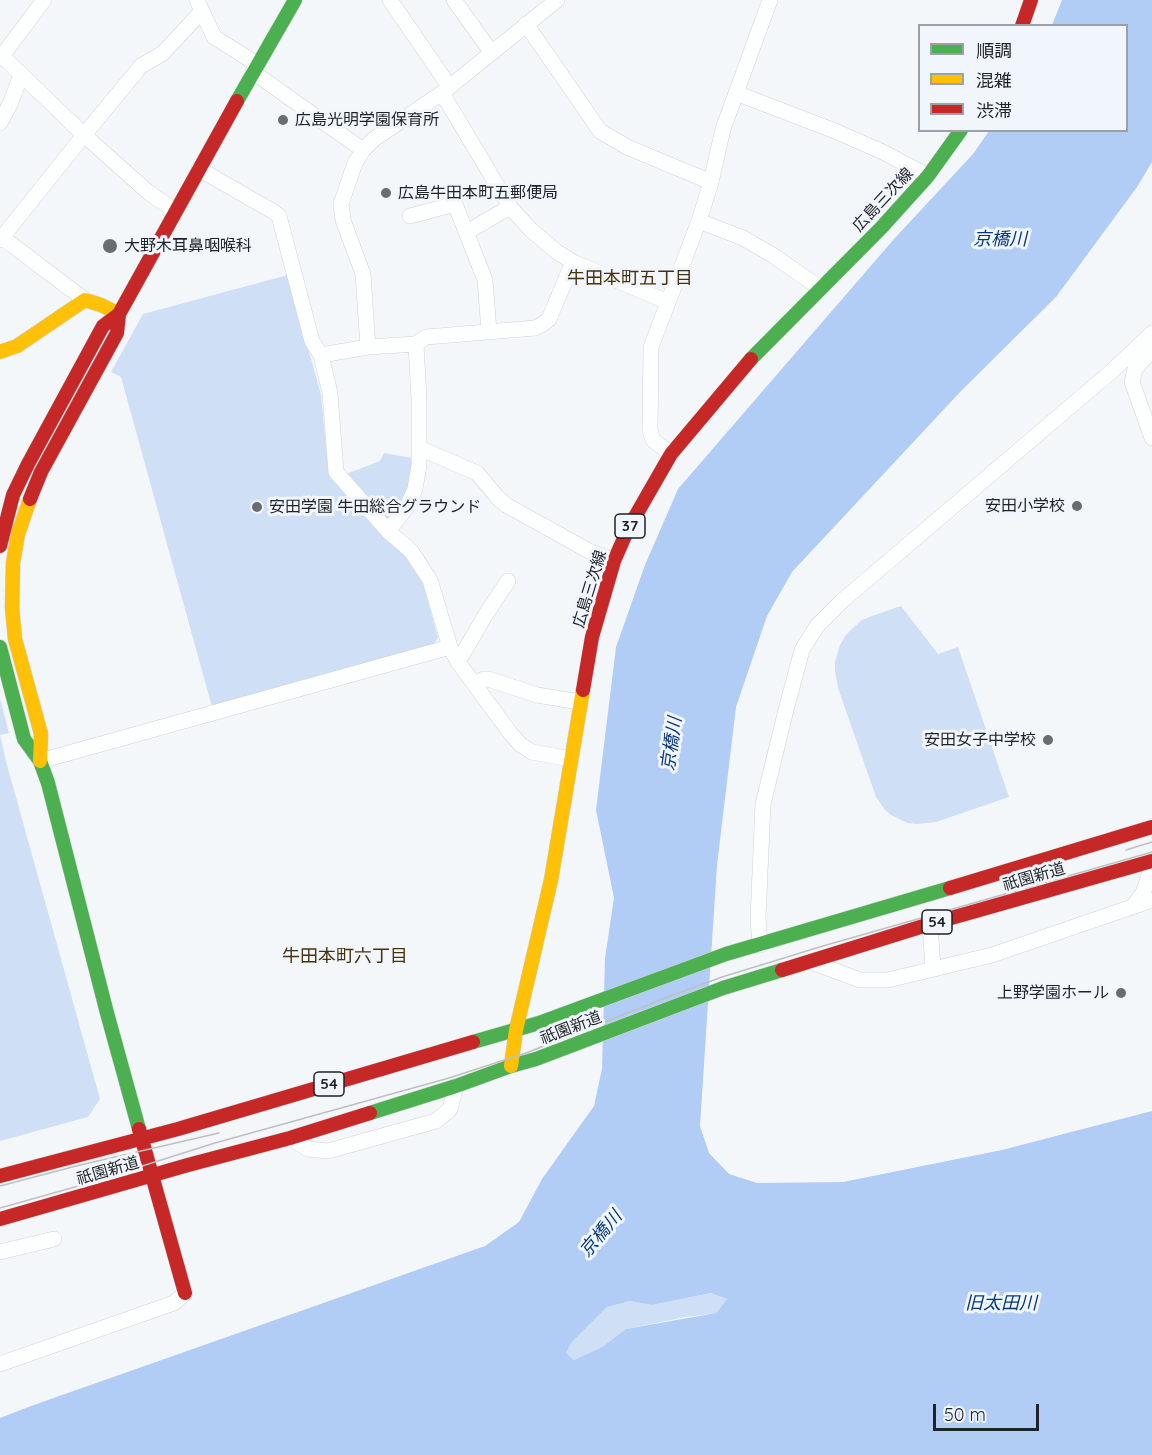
<!DOCTYPE html>
<meta charset="utf-8">
<style>
body{margin:0}
#map{position:relative;width:1152px;height:1455px;overflow:hidden;background:#f4f7fa;font-family:Quicksand,"Noto Sans JP",sans-serif}
canvas{display:block}
.legend{position:absolute;left:918px;top:24px;width:210px;height:108px;box-sizing:border-box;background:#f1f6fd;border:2px solid #9da1a7;margin:0;padding:8px 10px;list-style:none;font-size:18px;color:#1f2226}
.legend li{display:flex;align-items:center;gap:12px;height:30px}
.legend b{width:30px;border:2px solid #9da1a7}
.scale{position:absolute;left:933px;top:1404px;width:106px;height:27px;box-sizing:border-box;border:3px solid #1f2226;border-top:0;padding-left:8px;font-size:18px;line-height:21px;white-space:nowrap;color:#1f2226;-webkit-text-stroke:4px #f1f6fd;paint-order:stroke}
</style>
<div id="map">
<canvas width="1152" height="1455"></canvas>
<ul class="legend">
<li><b style="height:8px;background:#4caf50"></b>順調</li>
<li><b style="height:8px;background:#ffc107"></b>混雑</li>
<li><b style="height:8px;background:#c62828"></b>渋滞</li>
</ul>
<div class="scale">50 m</div>
</div>
<script>
const c = document.querySelector('canvas').getContext('2d');
c.lineJoin = 'round';
function paint(path, color) { c.fillStyle = color; c.fill(path, 'evenodd'); }
const toPath = rows => new Path2D(rows.map(r => 'M' + r).join(''));
function stroke(path, color, width, dash) { c.strokeStyle = color; c.lineWidth = width; c.lineCap = dash ? 'butt' : 'round'; c.setLineDash(dash || []); c.stroke(path); }
function drawText(font, color, halo, rows, align = 'center') {
  c.font = font + ' Quicksand,"Noto Sans JP",sans-serif'; c.lineWidth = 6; c.setLineDash([]); c.textBaseline = 'middle'; c.strokeStyle = halo; c.fillStyle = color; for (const [text, x, y, turn = 0] of rows) {
    c.save(); c.translate(x, y); c.rotate((+turn || 0) * Math.PI / 180); c.textAlign = isNaN(turn) ? turn : align; if (halo) c.strokeText(text, 0, 0); c.fillText(text, 0, 0); c.restore();
  }
}
const green = toPath([
 [288,275,321,395,329,475,385,539,403,554,423,583,438,638,433,646,212,707,121,377,111,372,143,314],
 [384,453,417,459,414,478,390,523,346,474,380,461],
 [901,606,938,654,958,647,1009,797,936,822,917,824,907,823,891,815,885,810,876,797,838,688,835,671,835,662,840,645,846,635,854,627,862,620,872,616],
 [0,699,9,733,0,735,7,765,100,1099,88,1117,0,1141],
 [712,1293,727,1299,716,1313,686,1317,626,1329,602,1347,574,1360,566,1353,572,1342,607,1307,630,1301,652,1305]
]);
const water = toPath([
 [1062,0,1152,0,1152,162,1137,187,1056,297,961,391,792,572,767,616,736,707,717,865,700,1126,709,1153,729,1174,757,1183,843,1182,1002,1150,1152,1111,1152,1455,0,1455,0,1418,31,1406,485,1246,519,1222,542,1179,594,1106,602,1069,605,958,614,898,596,810,616,647,645,565,678,489,894,239,973,154,989,131,1126,130,1126,26,1052,25],
 [711,1293,727,1299,716,1313,626,1329,602,1347,574,1360,566,1353,572,1342,607,1307,630,1301,652,1305]
]);
const street = toPath([
 [197,0,214,37,257,64],
 [390,0,449,86],
 [454,0,491,52],
 [526,24,600,131,627,147,711,182],
 [0,54,84,135,148,192,175,211],
 [2,56,44,0],
 [253,72,363,150],
 [442,93,510,207,531,230,557,252,573,262,668,302],
 [736,93,835,131,883,152,928,176],
 [0,123,10,104,21,75],
 [199,169,274,212,279,216,312,341,321,355,330,393,336,472,388,531,411,551,430,580,450,647,458,662,511,734,521,745,532,752,571,759],
 [410,216,455,204,485,280,489,331],
 [699,221,743,238,774,256,820,288],
 [467,232,510,207],
 [3,238,85,300],
 [0,240,84,135,141,66,163,53,202,11],
 [368,347,416,344,426,337,535,328,543,324,549,319,573,262],
 [1152,350,1135,369,1132,382,1152,438],
 [321,355,368,347,363,274,343,220,341,204,355,163,363,150,374,139,442,93,557,0],
 [419,448,477,473,498,498,506,505,589,551,614,561],
 [671,454,653,440,650,430,651,347,699,221,711,182,723,129,770,0],
 [388,531,407,507,415,489,419,465,419,399,416,344],
 [458,662,486,614,508,581],
 [475,685,484,679,488,679,537,695,580,702],
 [40,761,450,647],
 [1133,906,1143,893,1152,867],
 [930,924,933,969],
 [760,945,758,918,763,804,786,710,802,650,817,626,842,601,1112,371,1152,333],
 [814,963,860,980,888,980,992,955,1152,900],
 [290,1138,308,1149,328,1151,436,1121,450,1109,456,1086],
 [0,1252,54,1239],
 [0,1364,174,1303,185,1293]
]);
const fast = toPath([
 [237,101,295,0],
 [751,359,881,228,928,176,961,130],
 [0,647,24,739,40,761,48,783,107,1013,139,1129],
 [473,1042,539,1023,726,954,950,888],
 [370,1113,456,1086,511,1066,536,1059,723,988,782,970]
]);
const slow = toPath([
 [0,352,17,346,85,300,101,305,119,314],
 [30,499,18,534,13,563,12,608,15,639,41,734,40,761],
 [511,1066,516,1030,551,880,583,690]
]);
const jam = toPath([
 [1022,26,1031,0],
 [30,499,41,472,117,333,119,314,237,101],
 [0,546,13,495,28,464,103,326,119,314],
 [583,690,592,637,614,561,628,529,671,454,751,359],
 [950,888,1152,827],
 [782,970,930,924,1152,861],
 [139,1129,185,1293],
 [0,1176,178,1129,473,1042],
 [0,1219,188,1165,290,1138,370,1113]
]);
const tram = toPath([
 [1126,850,1152,842],
 [0,1186,76,1166,219,1133],
 [0,1208,82,1185,215,1143,449,1078,526,1053,673,995,722,977,823,946,1152,852]
]);
const markers = [
 [283,120,6,"#6a6d70"],
 [386,193,6,"#6a6d70"],
 [110,246,8,"#6a6d70"],
 [1077,506,6,"#6a6d70"],
 [257,507,6,"#6a6d70"],
 [1048,740,6,"#6a6d70"],
 [1121,993,6,"#6a6d70"]
];
const shields = [
 [630,526,30],
 [937,922,30],
 [329,1084,30]
];
const shieldNames = [
 ["37",630,526],
 ["54",937,922],
 ["54",329,1084]
];
const poiNames = [
 ["広島光明学園保育所",295,120],
 ["広島牛田本町五郵便局",398,193],
 ["大野木耳鼻咽喉科",124,246],
 ["安田小学校",1065,506,"right"],
 ["安田学園 牛田総合グラウンド",269,507],
 ["安田女子中学校",1036,740,"right"],
 ["上野学園ホール",1109,993,"right"]
];
const streetNames = [
 ["広島三次線",883,200,-47],
 ["広島三次線",590,589,-73],
 ["祇園新道",1034,877,-16],
 ["祇園新道",571,1028,-21],
 ["祇園新道",108,1171,-16]
];
const waterNames = [
 ["京橋川",1000,240],
 ["京橋川",672,744,-82],
 ["京橋川",601,1234,-50],
 ["旧太田川",1001,1304]
];
const neighbourhoodNames = [
 ["牛田本町五丁目",630,279],
 ["牛田本町六丁目",345,957]
];
paint(green, '#cfdff6');
paint(water, '#b1ccf5');
stroke(street, '#d0d2d6', 16);
stroke(fast, '#d0d2d6', 15);
stroke(slow, '#d0d2d6', 15);
stroke(jam, '#d0d2d6', 15);
stroke(street, '#fdfefe', 15);
stroke(fast, '#4caf50', 14);
stroke(slow, '#ffc107', 14);
stroke(jam, '#c62828', 14);
stroke(tram, '#bebfc0', 1.5);
for (const [x, y, r, color] of markers) { const dot = new Path2D(); dot.arc(x, y, r, 0, 2 * Math.PI); c.fillStyle = color; c.fill(dot); stroke(dot, '#f1f6fd', 2); }
for (const [x, y, w] of shields) { const box = new Path2D(); box.roundRect(x - w / 2, y - 12, w, 24, 4.5); c.fillStyle = '#f1f6fd'; c.fill(box); stroke(box, '#1f2226', 1.5); }
drawText('bold 15px', '#1f2226', null, shieldNames);
drawText('16px', '#1f2226', '#f1f6fd', poiNames, 'left');
drawText('16px', '#1f2226', '#f1f6fd', streetNames);
drawText('italic 18px', '#063878', '#f1f6fd', waterNames);
drawText('18px', '#47320c', '#f1f6fd', neighbourhoodNames);
</script>
